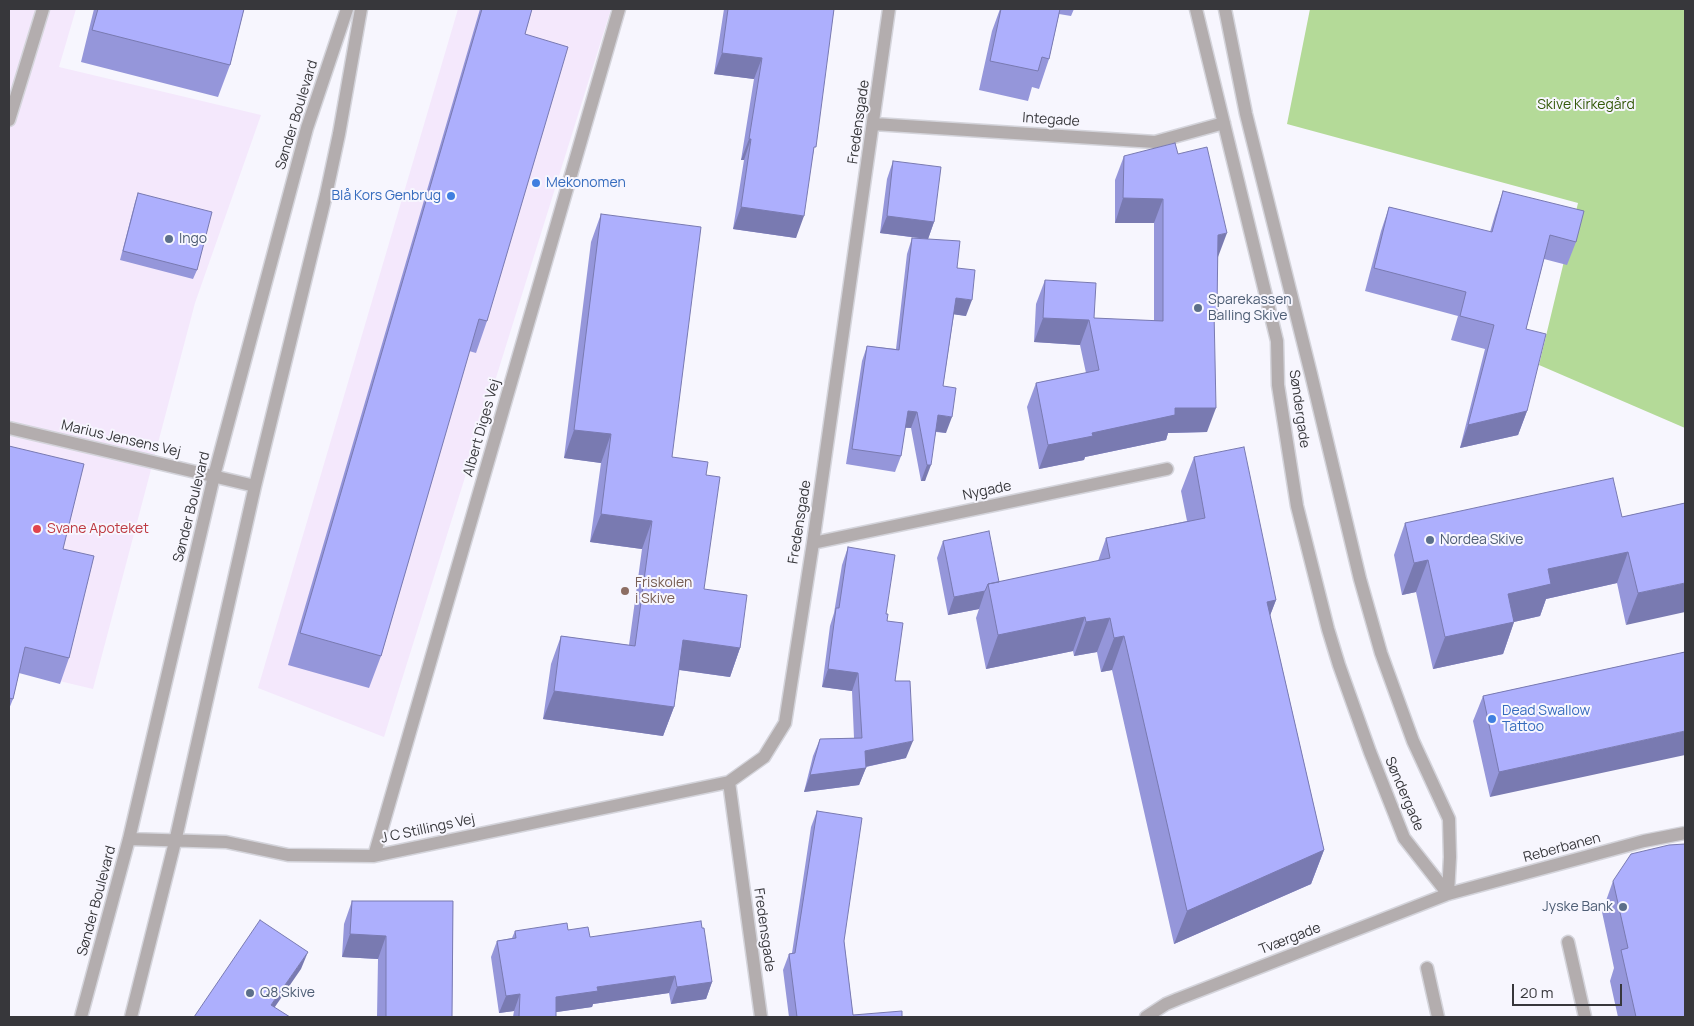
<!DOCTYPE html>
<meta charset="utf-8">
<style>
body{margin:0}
#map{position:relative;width:1694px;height:1026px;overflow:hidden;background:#f7f6fe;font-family:Manrope,sans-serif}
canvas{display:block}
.frame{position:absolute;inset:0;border:10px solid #37373b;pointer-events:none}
.scale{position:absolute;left:1512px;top:984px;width:110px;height:22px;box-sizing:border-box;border:2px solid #37373b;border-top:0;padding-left:6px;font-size:15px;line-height:18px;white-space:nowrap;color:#37373b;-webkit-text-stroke:4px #f7f6fe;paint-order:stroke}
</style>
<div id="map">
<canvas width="1694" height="1026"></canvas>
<div class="frame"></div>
<div class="scale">20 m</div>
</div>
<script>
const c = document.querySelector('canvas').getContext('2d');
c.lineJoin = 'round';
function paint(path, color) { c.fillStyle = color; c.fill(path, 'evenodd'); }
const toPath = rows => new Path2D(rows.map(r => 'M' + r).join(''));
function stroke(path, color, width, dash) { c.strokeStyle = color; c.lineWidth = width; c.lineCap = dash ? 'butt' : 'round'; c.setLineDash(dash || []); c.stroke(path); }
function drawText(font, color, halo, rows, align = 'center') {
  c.font = font + ' Manrope,sans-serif'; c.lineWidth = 4; c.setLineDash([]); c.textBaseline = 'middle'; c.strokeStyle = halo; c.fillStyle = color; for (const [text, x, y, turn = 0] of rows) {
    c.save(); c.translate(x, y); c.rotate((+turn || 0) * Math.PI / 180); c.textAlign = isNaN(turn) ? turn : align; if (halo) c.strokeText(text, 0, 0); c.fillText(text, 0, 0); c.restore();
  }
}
const commercial = toPath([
 [9,9,76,9,59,67,261,115,195,303,93,689,9,669],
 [458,9,611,9,384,737,258,688]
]);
const green = toPath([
 [1310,9,1685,9,1685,428,1539,365,1578,203,1287,124]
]);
const minor = toPath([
 [1196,9,1277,341,1278,385,1297,506,1328,629,1339,665,1370,752,1404,838,1448,894],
 [1225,9,1246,114,1311,374,1360,579,1381,653,1413,741,1449,819,1450,857,1448,894],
 [9,120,43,9],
 [874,124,1155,142,1224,123],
 [9,428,255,486],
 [813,543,1167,469],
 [729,782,761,1017],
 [129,839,226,842,288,855,374,856,729,782,764,757,785,723,813,543,889,9],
 [374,856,619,9],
 [1568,942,1585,1017],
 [1427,968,1438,1017],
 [81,1017,129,839,214,476,307,128,347,9],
 [131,1017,175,842,255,486,326,195,339,134,361,9],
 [1146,1017,1166,1004,1178,999,1448,894,1644,841,1685,833]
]);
const wall = toPath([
 [94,9,244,9,230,65,218,97,81,62],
 [480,9,532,9,525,34,487,321,476,353,469,351,381,656,369,688,288,665],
 [724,9,834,9,813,155,796,238,733,229,744,160,741,160,754,79,714,74],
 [1000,9,1074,9,1071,16,1059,14,1049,59,1039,89,1032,87,1028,101,979,90,992,31],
 [1178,154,1218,257,1207,432,1168,433,1166,440,1085,457,1084,460,1039,469,1027,407,1036,383,1086,373,1080,345,1034,342,1036,304,1045,280,1094,318,1154,321,1154,223,1115,223,1115,180,1124,156],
 [893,161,934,222,928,239,957,268,966,316,954,314,943,386,946,433,936,432,925,481,921,481,911,428,905,428,901,456,895,472,846,464,862,361,867,346,896,349,907,254,912,238,926,239,880,233,887,179],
 [1503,191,1576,242,1567,265,1544,259,1526,329,1527,411,1518,435,1460,448,1485,349,1451,340,1458,316,1365,291,1381,231,1389,207,1490,232,1495,215],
 [138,193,197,270,193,279,120,260,135,202],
 [601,214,672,457,706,475,704,589,740,648,730,677,679,670,674,707,663,736,543,719,551,664,561,636,629,645,642,549,590,542,601,463,564,458,591,242],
 [9,446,63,549,69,658,60,684,19,673,13,699,9,709],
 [1194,457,1276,600,1270,615,1324,850,1311,884,1174,944,1112,670,1101,672,1097,652,1074,656,1073,651,986,669,976,618,979,609,948,615,937,558,943,541,999,582,1098,561,1106,538,1187,521,1181,491],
 [1685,503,1626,625,1617,583,1546,599,1540,616,1514,622,1503,654,1433,669,1416,592,1402,595,1394,555,1405,523,1622,517],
 [848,547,886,614,906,758,866,767,859,785,804,792,813,756,820,739,854,738,852,691,822,687,830,626,834,613,842,565],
 [1685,652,1490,797,1473,721,1483,696],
 [817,811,844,941,853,1015,902,1017,789,1017,783,970,789,954,792,953,811,827],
 [1613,881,1685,1017,1618,1017,1610,981,1614,968,1602,912],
 [352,901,453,901,452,1017,377,1017,378,959,342,957,344,924],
 [568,930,590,937,712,982,706,999,671,1004,669,993,593,1004,592,1007,556,1012,556,1017,513,1017,514,1011,499,1013,491,957,497,941,512,938,515,931]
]);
const shadedWall = toPath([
 [722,53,762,58,754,79,714,74],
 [749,139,751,139,744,160,741,160],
 [1123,198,1163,199,1154,223,1115,223],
 [741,207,804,216,796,238,733,229],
 [887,216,934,222,928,239,880,233],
 [1227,233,1218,257,1209,260,1218,235],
 [956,298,972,300,966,316,951,314],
 [1214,311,1217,311,1209,336],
 [1043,318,1089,320,1080,345,1034,342],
 [1175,408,1216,408,1207,432,1168,433,1166,440,1085,457,1084,460,1039,469,1048,445,1092,433],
 [908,411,917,412,911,428,902,427],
 [1527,411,1518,435,1460,448,1468,425],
 [938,415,952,417,946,433,933,431],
 [574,430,611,434,601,463,564,458],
 [927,465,931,465,925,481,921,481],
 [601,514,652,521,642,549,590,542],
 [1628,552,1617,583,1546,599,1540,616,1496,626,1508,594,1548,569],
 [1428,560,1416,592,1402,595,1414,563],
 [1685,583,1685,612,1626,625,1638,593],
 [985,591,979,609,948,615,954,597],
 [1276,600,1263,634,1267,602],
 [1085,617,1073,651,986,669,998,635],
 [1110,618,1097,652,1074,656,1086,622],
 [1514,622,1503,654,1433,669,1445,637],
 [1124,636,1112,670,1101,672,1114,638],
 [683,640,740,648,730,677,673,669],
 [828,669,858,673,852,691,822,687],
 [554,691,674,707,663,736,543,719],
 [1685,731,1685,755,1490,797,1499,772],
 [913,741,906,758,860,768,866,768,859,785,804,792,810,775,865,751],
 [1324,850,1311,884,1174,944,1187,911],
 [350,934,386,936,378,959,342,957],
 [308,952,301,969,268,1017,271,1005],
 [675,976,669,993,593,1004,592,1007,550,1013,556,997,597,987],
 [712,982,706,999,671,1004,677,987],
 [520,994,514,1011,499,1013,506,996]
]);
const building = toPath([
 [98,9,244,9,230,65,92,30,98,9],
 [482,9,532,9,525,34,568,47,487,321,479,319,381,656,300,633,482,9],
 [728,9,834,9,816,147,814,147,804,216,741,207,751,139,749,139,762,58,722,53,728,9],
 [1001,9,1060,9,1049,59,1042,57,1038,71,990,61,1001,9],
 [1175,143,1178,154,1207,147,1227,233,1218,235,1217,311,1214,311,1216,408,1175,408,1175,415,1092,433,1093,436,1048,445,1036,383,1099,370,1089,320,1043,318,1045,280,1096,283,1094,318,1163,321,1163,199,1123,198,1124,156,1175,143],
 [893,161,941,167,934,222,887,216,893,161],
 [1503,191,1584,211,1576,242,1550,235,1526,329,1546,334,1527,411,1468,425,1494,325,1460,316,1466,292,1374,268,1389,207,1492,232,1503,191],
 [138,193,212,212,197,270,123,251,138,193],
 [601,214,701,227,672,457,708,462,706,475,720,477,704,589,747,595,740,648,683,640,674,707,554,691,561,636,635,646,652,521,601,514,611,434,574,430,601,214],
 [912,238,960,241,957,268,975,270,972,300,956,298,943,386,956,388,952,417,938,415,931,465,927,465,917,412,908,411,901,456,852,449,867,346,899,350,912,238],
 [9,446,84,464,63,549,94,556,69,658,25,647,13,699,9,698,9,446],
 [1244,447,1276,600,1267,602,1324,850,1187,911,1124,636,1114,638,1110,618,1086,622,1085,617,998,635,988,584,1110,558,1106,538,1205,518,1194,457,1244,447],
 [1613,478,1622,517,1685,503,1685,583,1638,593,1628,552,1548,569,1551,584,1508,594,1514,622,1445,637,1428,560,1414,563,1405,523,1613,478],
 [989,531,999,582,988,584,985,591,954,597,943,541,989,531],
 [848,547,895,555,886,614,888,614,887,621,903,623,895,681,910,681,913,741,865,751,866,768,810,775,820,739,862,738,858,673,828,669,836,608,839,608,848,547],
 [1685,652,1685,731,1499,772,1483,696,1685,652],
 [817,811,862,818,844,941,853,1015,902,1011,902,1017,797,1017,789,954,795,953,817,811],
 [1685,844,1685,1017,1636,1017,1621,950,1628,948,1613,881,1631,854,1669,845,1685,844],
 [352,901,453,901,452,1017,386,1017,386,936,350,934,352,901],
 [260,920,308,952,271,1005,290,1017,194,1017,260,920],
 [701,921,702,928,704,928,712,982,677,987,675,976,597,987,598,991,556,997,556,1017,519,1017,520,994,506,996,497,941,516,938,515,931,567,923,568,930,588,927,590,937,701,921]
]);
const markers = [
 [536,183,5,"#3f7fe0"],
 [451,196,5,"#3f7fe0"],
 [169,239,5,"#5c6f8a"],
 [1198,308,5,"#5c6f8a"],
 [37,529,5,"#e0444e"],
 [1430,540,5,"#5c6f8a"],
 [625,591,5,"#8d6e63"],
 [1492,719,5,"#3f7fe0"],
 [1623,907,5,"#5c6f8a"],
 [250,993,5,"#5c6f8a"]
];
const parkNames = [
 ["Skive Kirkegård",1586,105]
];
const streetNames = [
 ["Sønder Boulevard",297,115,-73],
 ["Integade",1051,120,4],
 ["Fredensgade",859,122,-82],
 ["Søndergade",1299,409,82],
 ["Albert Diges Vej",482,428,-74],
 ["Marius Jensens Vej",121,439,13],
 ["Nygade",987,491,-12],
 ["Sønder Boulevard",192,507,-76],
 ["Fredensgade",800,522,-81],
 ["Søndergade",1404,794,67],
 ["J C Stillings Vej",428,829,-12],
 ["Reberbanen",1562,848,-15],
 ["Sønder Boulevard",97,901,-75],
 ["Fredensgade",764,930,82],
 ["Tværgade",1290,939,-21]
];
const shopNames = [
 ["Mekonomen",546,183],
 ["Blå Kors Genbrug",441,196,"right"],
 ["Dead Swallow",1502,711],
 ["Tattoo",1502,727]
];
const serviceNames = [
 ["Ingo",179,239],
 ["Sparekassen",1208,300],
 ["Balling Skive",1208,316],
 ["Nordea Skive",1440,540],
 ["Jyske Bank",1613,907,"right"],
 ["Q8 Skive",260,993]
];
const healthNames = [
 ["Svane Apoteket",47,529]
];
const educationNames = [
 ["Friskolen",635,583],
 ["i Skive",635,599]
];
paint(commercial, '#f4e8fc');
paint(green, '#b4da98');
stroke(minor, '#d4d4db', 15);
stroke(minor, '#b3adae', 12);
paint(wall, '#9596da');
paint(shadedWall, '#797ab1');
paint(building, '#adaffd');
stroke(building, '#797ab1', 1);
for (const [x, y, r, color] of markers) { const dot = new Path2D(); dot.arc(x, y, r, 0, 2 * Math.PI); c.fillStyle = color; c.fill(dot); stroke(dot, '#f7f6fe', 2); }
drawText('14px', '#34590a', '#f7f6fe', parkNames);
drawText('14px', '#37373b', '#f7f6fe', streetNames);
drawText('14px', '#366cbe', '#f7f6fe', shopNames, 'left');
drawText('14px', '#4e5e75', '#f7f6fe', serviceNames, 'left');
drawText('14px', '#be3a42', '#f7f6fe', healthNames, 'left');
drawText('14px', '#785e54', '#f7f6fe', educationNames, 'left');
</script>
